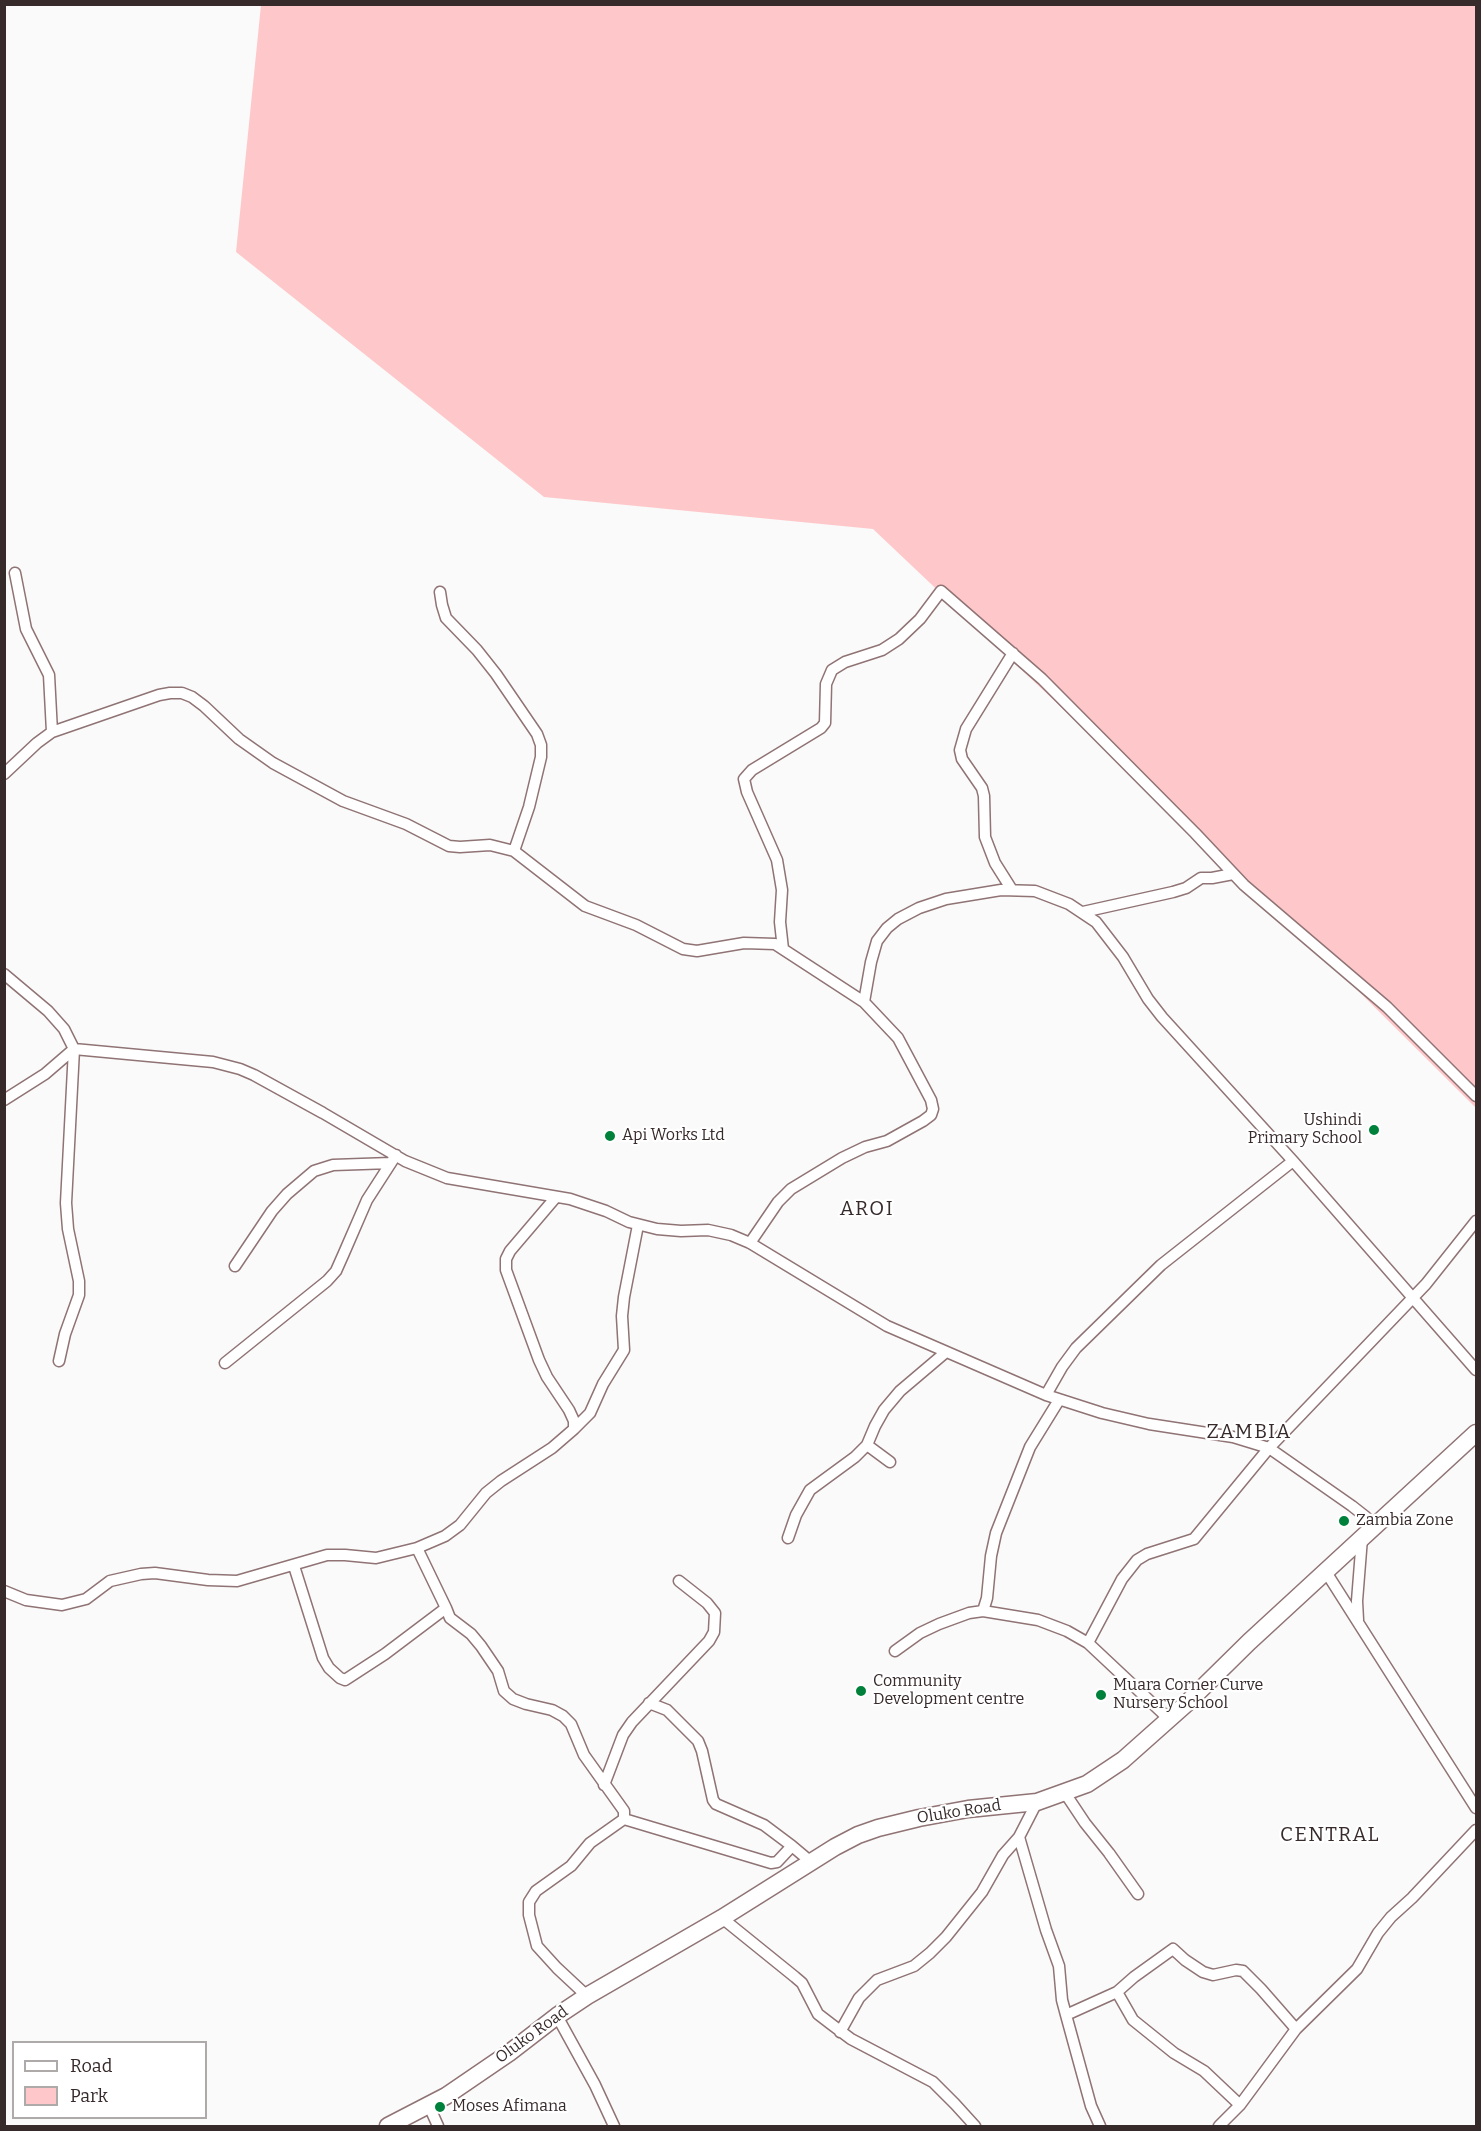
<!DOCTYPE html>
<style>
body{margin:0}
#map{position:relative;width:1481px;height:2131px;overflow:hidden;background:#fafafa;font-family:Bitter,serif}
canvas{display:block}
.frame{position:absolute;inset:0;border:6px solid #372a2b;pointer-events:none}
.legend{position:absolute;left:12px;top:2041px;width:195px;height:78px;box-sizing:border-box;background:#fff;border:2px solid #afaaaa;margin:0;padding:8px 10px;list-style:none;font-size:18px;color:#372a2b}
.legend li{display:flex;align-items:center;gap:12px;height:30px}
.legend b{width:30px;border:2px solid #afaaaa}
</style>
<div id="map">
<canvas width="1481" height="2131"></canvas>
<div class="frame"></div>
<ul class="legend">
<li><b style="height:8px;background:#fff"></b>Road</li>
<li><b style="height:16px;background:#fec8ca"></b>Park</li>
</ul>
</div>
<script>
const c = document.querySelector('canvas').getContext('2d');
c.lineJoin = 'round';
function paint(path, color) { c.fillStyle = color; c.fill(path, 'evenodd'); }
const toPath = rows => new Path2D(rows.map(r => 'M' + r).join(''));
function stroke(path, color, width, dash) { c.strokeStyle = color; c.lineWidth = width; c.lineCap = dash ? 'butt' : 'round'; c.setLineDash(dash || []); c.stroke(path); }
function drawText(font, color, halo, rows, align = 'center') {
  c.font = font + ' Bitter,serif'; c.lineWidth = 4.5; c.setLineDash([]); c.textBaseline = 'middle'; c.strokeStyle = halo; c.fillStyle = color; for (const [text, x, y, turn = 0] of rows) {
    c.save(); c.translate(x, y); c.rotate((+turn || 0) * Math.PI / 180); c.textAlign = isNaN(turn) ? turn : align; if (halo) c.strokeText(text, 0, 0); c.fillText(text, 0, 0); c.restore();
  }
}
const green = toPath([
 [261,5,1476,5,1476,1108,1309,942,873,529,544,497,236,252]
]);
const street = toPath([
 [440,592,442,605,446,618,477,650,496,674,537,734,541,745,541,757,529,807,514,851],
 [52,732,159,695,170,693,182,693,192,697,204,706,239,739,273,763,343,801,406,824,449,846,460,847,490,845,514,851,585,906,636,925,683,949,697,951,744,943,775,944,864,1002],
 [4,774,37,743,52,732,49,675,26,629,15,573],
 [1012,890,995,863,985,837,984,796,982,788,962,759,960,750,966,729,1013,653],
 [1083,912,1173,892,1186,888,1201,878,1212,878,1233,874],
 [783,949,780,922,782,890,777,860,747,792,744,779,752,770,821,728,825,723,826,684,832,670,845,662,882,650,899,639,920,619,941,591,1042,679,1195,833,1244,885,1387,1007,1476,1096],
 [4,974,48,1011,64,1029,74,1049,66,1203,68,1229,79,1281,79,1295,65,1334,59,1361],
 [4,1100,45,1074,74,1049,213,1062,240,1069,254,1075,323,1113,405,1161,447,1178,570,1199,606,1211,629,1222,657,1229,681,1231,708,1230,731,1235,750,1243,887,1326,1046,1395,1102,1413,1149,1424,1233,1437,1269,1448,1352,1506,1366,1517,1373,1527],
 [750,1243,778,1202,791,1189,842,1158,865,1147,887,1141,923,1121,931,1115,933,1109,931,1100,898,1038,864,1002,871,962,877,941,887,928,898,919,919,908,946,899,1001,890,1035,891,1069,904,1096,922,1123,957,1148,999,1162,1017,1293,1161,1476,1370],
 [235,1266,272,1211,287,1194,314,1171,333,1165,391,1163],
 [225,1363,327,1281,336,1271,344,1253,367,1200,396,1155],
 [1046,1395,1062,1367,1076,1348,1161,1265,1293,1161],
 [574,1429,590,1413,603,1384,624,1350,622,1316,624,1297,638,1225],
 [890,1462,867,1445,875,1426,884,1410,900,1391,946,1352],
 [788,1538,796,1515,810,1490,855,1457,867,1445],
 [294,1566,323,1658,329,1668,340,1678,345,1680,385,1654,446,1608,417,1548,445,1536,460,1525,486,1493,501,1481,552,1448,574,1429,574,1421,569,1410,547,1377,539,1360,506,1270,506,1259,510,1251,556,1197],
 [1326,1572,1476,1808],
 [4,1591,26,1600,62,1605,86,1599,110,1581,141,1574,155,1573,208,1580,237,1581,327,1555,345,1555,376,1558,417,1548],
 [446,1608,450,1618,471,1634,481,1646,498,1671,504,1691,513,1699,526,1704,552,1710,563,1716,571,1724,584,1755,624,1811,624,1819,590,1843,571,1866,536,1891,529,1902,529,1915,537,1946,557,1968,587,1996],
 [983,1611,1038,1620,1067,1631,1088,1643,1169,1719],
 [1358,1620,1357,1601,1362,1538],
 [1088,1643,1122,1579,1137,1560,1147,1554,1194,1539,1269,1448,1426,1284,1476,1221],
 [895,1651,920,1633,939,1624,969,1613,983,1611,987,1598,991,1556,996,1533,1030,1447,1059,1400],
 [649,1703,667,1710,698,1741,702,1751,713,1800,716,1804,764,1825,792,1846],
 [604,1785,623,1735,632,1722,709,1641,714,1632,715,1613,707,1603,679,1581],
 [1065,1793,1085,1823,1109,1853,1138,1894],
 [1037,1802,1019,1837,1046,1930,1059,1966,1062,2000,1066,2015,1117,1992,1134,1977,1173,1949,1185,1960,1203,1972,1213,1975,1236,1970,1243,1971,1261,1989,1296,2029],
 [624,1819,771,1863,777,1862,792,1846,811,1862],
 [722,1918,795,1977,802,1983,818,2014,831,2024,851,2039,933,2082,955,2104,975,2126],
 [1117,1992,1133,2020,1174,2053,1204,2071,1240,2105],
 [1066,2015,1091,2106,1100,2126],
 [557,2016,595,2085,614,2126],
 [840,2032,859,1998,877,1980,914,1966,930,1953,946,1937,982,1892,1003,1855,1019,1837],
 [429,2106,438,2126],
 [1219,2126,1240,2105,1296,2029,1357,1969,1378,1933,1391,1917,1412,1898,1476,1830]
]);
const secondary = toPath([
 [388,2126,446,2096,509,2053,557,2016,587,1996,722,1918,835,1847,858,1835,878,1828,919,1818,968,1809,1037,1802,1087,1784,1123,1760,1186,1704,1249,1642,1476,1433]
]);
const markers = [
 [1374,1130,6,"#00813b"],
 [610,1136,6,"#00813b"],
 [1344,1521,6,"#00813b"],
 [861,1691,6,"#00813b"],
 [1101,1695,6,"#00813b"],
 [440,2107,6,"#00813b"]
];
const poiNames = [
 ["Ushindi",1362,1121,"right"],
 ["Primary School",1362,1139,"right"],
 ["Api Works Ltd",622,1136],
 ["Zambia Zone",1356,1521],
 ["Community",873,1682],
 ["Development centre",873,1700],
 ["Muara Corner Curve",1113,1686],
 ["Nursery School",1113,1704],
 ["Moses Afimana",452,2107]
];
const streetNames = [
 ["Oluko Road",959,1812,-9],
 ["Oluko Road",532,2035,-36]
];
const quarterNames = [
 ["AROI",867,1209],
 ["ZAMBIA",1249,1432],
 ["CENTRAL",1330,1835]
];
paint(green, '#fec8ca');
stroke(street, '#907374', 13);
stroke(secondary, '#907374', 19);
stroke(street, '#fff', 10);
stroke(secondary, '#fff', 16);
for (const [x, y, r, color] of markers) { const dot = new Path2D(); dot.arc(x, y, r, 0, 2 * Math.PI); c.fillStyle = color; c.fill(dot); stroke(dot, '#fff', 2); }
drawText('16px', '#372a2b', '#fff', poiNames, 'left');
drawText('16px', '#372a2b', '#fff', streetNames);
c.letterSpacing = '1.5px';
drawText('20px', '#372a2b', '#fff', quarterNames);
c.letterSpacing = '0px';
</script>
